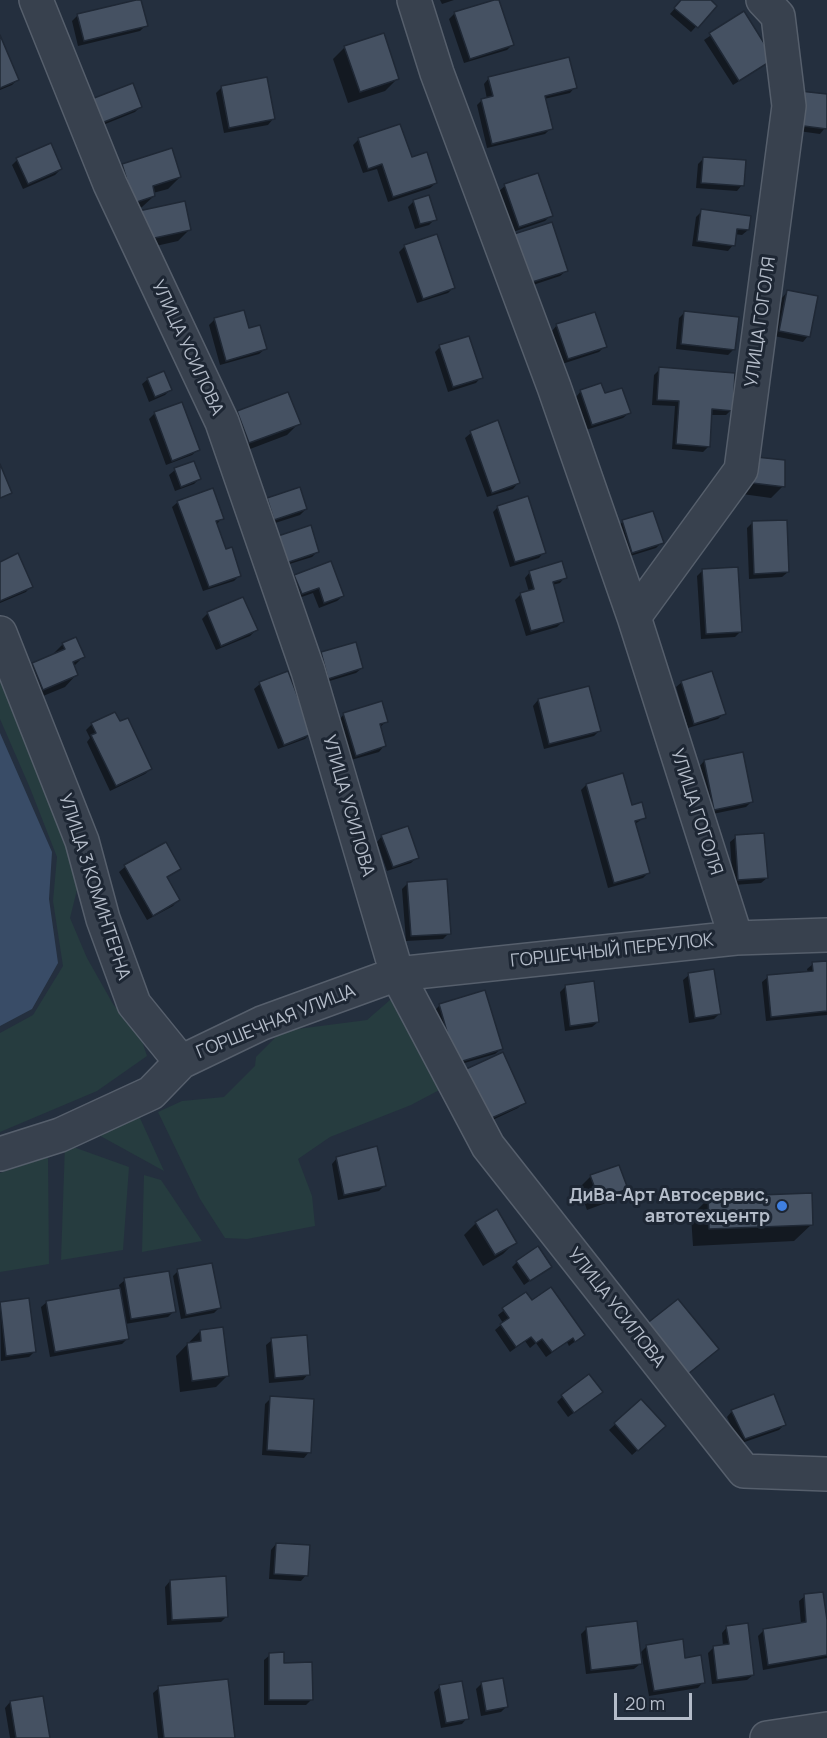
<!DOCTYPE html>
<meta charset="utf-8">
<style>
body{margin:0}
#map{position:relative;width:827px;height:1738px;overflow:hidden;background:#242f3e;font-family:Manrope,sans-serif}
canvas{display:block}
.scale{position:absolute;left:614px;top:1693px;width:78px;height:27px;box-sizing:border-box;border:3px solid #b4bcc9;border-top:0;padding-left:8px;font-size:18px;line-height:21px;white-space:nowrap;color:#b4bcc9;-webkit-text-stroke:4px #1d2633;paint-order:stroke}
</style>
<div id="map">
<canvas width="827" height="1738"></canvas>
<div class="scale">20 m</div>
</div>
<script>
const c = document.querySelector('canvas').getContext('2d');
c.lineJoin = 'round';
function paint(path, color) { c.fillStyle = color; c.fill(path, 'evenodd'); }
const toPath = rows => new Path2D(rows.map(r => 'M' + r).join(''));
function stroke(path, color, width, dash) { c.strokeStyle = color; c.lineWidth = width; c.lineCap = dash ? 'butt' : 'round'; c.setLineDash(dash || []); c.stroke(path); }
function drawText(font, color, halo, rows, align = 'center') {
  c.font = font + ' Manrope,sans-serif'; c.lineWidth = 6; c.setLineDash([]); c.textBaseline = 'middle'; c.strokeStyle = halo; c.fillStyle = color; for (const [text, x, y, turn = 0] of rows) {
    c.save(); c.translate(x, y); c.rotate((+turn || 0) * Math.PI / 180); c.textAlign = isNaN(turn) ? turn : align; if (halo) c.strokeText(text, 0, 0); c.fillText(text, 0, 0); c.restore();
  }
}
const green = toPath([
 [0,660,75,858,77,890,70,918,87,958,113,1004,140,1035,147,1056,97,1091,0,1132,0,1033,33,1015,63,966,53,901,57,857,30,788,0,719],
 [407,996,445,1087,411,1105,330,1137,298,1159,312,1196,315,1226,247,1239,225,1238,200,1199,158,1112,182,1101,224,1097,255,1066,256,1057,282,1031,367,1020,390,1000],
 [139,1116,164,1171,95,1133],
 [65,1144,129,1167,123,1250,61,1260],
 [48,1157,49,1264,0,1272,0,1173],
 [144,1175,161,1180,202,1241,142,1252]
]);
const water = toPath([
 [0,733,52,852,49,899,58,963,32,1009,0,1026]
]);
const shadow = toPath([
 [440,0,454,0,442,4],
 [498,0,512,45,507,50,464,63,449,19,454,14],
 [682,0,708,0,715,6,691,32,670,14],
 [744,13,773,59,733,85,704,40],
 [78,15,146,25,140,31,78,46,72,21],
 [0,39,17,80,12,85,0,90],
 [345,47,397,79,385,91,348,103,333,59],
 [489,78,575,87,570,93,544,99,551,128,545,134,487,148,477,105,482,100,487,99,484,84],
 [222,87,273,119,268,125,224,133,216,93],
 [827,95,825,128,820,134,791,130],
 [85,107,140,107,135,112,93,129],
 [359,139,411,159,436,183,430,188,388,202,377,169,363,173,353,145],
 [704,158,742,185,737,191,696,188,698,164],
 [17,160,61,169,55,175,23,189,12,165],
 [123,165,180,177,168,189,153,193,154,196,142,207,123,214,111,177],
 [537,175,551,215,545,221,513,232,499,191,505,186],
 [414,201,435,219,429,225,415,229,408,207],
 [702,211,748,230,742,235,734,234,733,245,728,251,692,246,696,217],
 [135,213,190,229,178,241,129,252],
 [515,236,566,271,560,276,524,288],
 [405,246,454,287,448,293,417,303,399,252],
 [787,292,808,336,803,342,774,336,782,298],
 [684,313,734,349,728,355,676,349,679,318],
 [214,320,248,330,265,349,259,354,220,365,209,325],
 [557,325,605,346,599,352,562,364,552,331],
 [440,347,481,377,476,383,448,392,435,352],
 [660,369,731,410,726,415,711,415,709,446,703,452,672,449,675,406,652,405,654,375],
 [148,379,170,390,165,395,149,402,142,384],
 [581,391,604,395,629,413,623,418,586,430,576,397],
 [238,412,299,423,287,435,237,454,226,424],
 [155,413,198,450,192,455,166,465,149,419],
 [471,433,518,483,513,489,487,497,465,438],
 [175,470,199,479,194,484,175,491,169,475],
 [745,471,783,486,771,498,742,494],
 [268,499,306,509,300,515,269,525,262,505],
 [178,502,222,518,217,524,225,551,240,575,234,581,203,591,172,507],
 [498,507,544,552,539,558,510,567,493,512],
 [623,521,662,542,656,548,627,557,618,527],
 [753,522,788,572,782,577,749,579,747,528],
 [273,542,317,552,312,557,280,567],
 [0,563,31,586,26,592,0,603],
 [703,570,741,631,735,637,701,639,697,576],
 [530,572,565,577,560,583,552,585,562,622,557,627,526,636,515,600,521,594,529,592,525,578],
 [295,576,343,596,337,601,319,608,313,593,296,599,290,582],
 [208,613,256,630,250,636,216,650,202,619],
 [63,644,83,657,73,667,76,675,65,687,31,701,21,676,33,665,52,655],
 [321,653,362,668,356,673,323,683,316,659],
 [682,682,724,713,718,719,688,728,676,687],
 [260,684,311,733,305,739,278,749,254,689],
 [538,700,599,731,594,736,544,749,533,706],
 [344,714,387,721,379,728,384,746,379,752,351,760,339,720],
 [92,724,151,769,145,774,110,791,87,742,90,738,86,730],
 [704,761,751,802,746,807,708,815,699,767],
 [586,785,631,806,645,817,635,824,649,872,643,878,608,888,581,790],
 [382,836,417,857,411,863,387,871,377,842],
 [736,837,767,878,761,883,733,885,730,842],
 [165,844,179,869,166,878,178,900,173,906,147,920,119,872,125,867],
 [407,884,449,933,443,939,406,941,402,889],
 [827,962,827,1015,766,1021,762,982,768,977,808,973,807,969,813,964],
 [689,975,719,1014,714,1019,689,1023,683,980],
 [565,987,598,1022,592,1027,565,1031,560,992],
 [484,992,501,1049,495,1054,451,1067,434,1011,439,1006],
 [502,1054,524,1102,518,1108,482,1125],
 [337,1158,385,1185,379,1191,338,1200,332,1164],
 [591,1176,626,1188,614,1200,587,1210,579,1188],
 [709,1198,812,1224,794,1241,693,1246,691,1216],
 [476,1223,515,1242,503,1254,483,1266,464,1235],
 [517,1262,550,1266,524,1285,512,1267],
 [178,1271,219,1308,214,1313,181,1319,173,1276],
 [125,1280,174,1311,168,1317,125,1324,128,1338,122,1344,50,1357,41,1307,47,1302,120,1289,119,1285],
 [525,1294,577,1340,569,1346,567,1342,546,1357,536,1343,530,1348,525,1341,510,1352,495,1330,503,1323,498,1315],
 [28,1300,35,1351,29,1357,1,1361,0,1303],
 [200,1331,228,1375,216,1387,180,1392,176,1356],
 [272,1340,308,1374,303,1380,269,1383,266,1345],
 [562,1397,595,1397,568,1417,557,1402],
 [271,1398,309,1452,304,1458,262,1455,265,1404],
 [641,1401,658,1432,632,1455,609,1430],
 [732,1411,784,1425,779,1430,739,1444,727,1417],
 [276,1544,306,1575,301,1581,269,1579,271,1550],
 [170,1581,227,1616,221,1622,167,1625,165,1587],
 [805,1596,827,1629,827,1658,763,1670,758,1636,763,1631,801,1624,799,1601],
 [727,1627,753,1675,747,1680,712,1684,708,1653,713,1648,723,1646,722,1633],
 [587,1628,640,1664,634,1669,586,1674,581,1634],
 [647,1646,684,1660,703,1682,698,1688,649,1696,641,1652],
 [270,1655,282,1665,312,1699,306,1705,264,1705,264,1660],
 [482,1683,506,1707,501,1712,481,1716,476,1689],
 [440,1687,467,1718,462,1724,441,1728,434,1692],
 [159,1688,233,1738,158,1738,153,1693],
 [10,1702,48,1738,10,1738,5,1708]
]);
const building = toPath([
 [136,0,141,0,148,26,84,41,77,14,136,0],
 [494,0,499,0,514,45,470,59,454,12,494,0],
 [681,0,711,0,717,6,698,28,674,8,681,0],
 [744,11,774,59,739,81,709,33,744,11],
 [384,33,399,79,360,92,344,46,384,33],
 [0,35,19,80,0,88,0,35],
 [569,57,577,88,545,96,553,129,492,144,481,99,493,96,488,77,569,57],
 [267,77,275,119,229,128,221,86,267,77],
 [133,83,142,107,99,124,89,100,133,83],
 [800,91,827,94,827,129,796,125,800,91],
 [400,124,412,157,427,152,437,183,393,197,382,164,368,169,358,138,400,124],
 [51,143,62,169,28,184,16,158,51,143],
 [172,148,181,177,153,186,155,196,134,203,122,164,172,148],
 [703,157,746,160,744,186,701,183,703,157],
 [538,173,553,216,519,227,504,184,538,173],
 [429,195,437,220,420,224,413,200,429,195],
 [185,201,191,230,141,241,134,212,185,201],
 [701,209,751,216,749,230,737,229,735,246,697,241,701,209],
 [552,222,568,271,529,283,514,234,552,222],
 [437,234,455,288,423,299,404,245,437,234],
 [787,290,818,296,810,337,779,331,787,290],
 [244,310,249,328,260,325,267,349,226,361,214,318,244,310],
 [684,311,739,317,735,350,681,344,684,311],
 [595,312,607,347,568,359,556,324,595,312],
 [469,336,483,378,453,387,439,345,469,336],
 [659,367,735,373,733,411,712,409,710,447,676,444,679,401,657,400,659,367],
 [164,371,172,390,155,397,147,378,164,371],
 [601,383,605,393,622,388,631,413,592,425,580,390,601,383],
 [288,392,301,424,249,443,237,411,288,392],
 [182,402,200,450,172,461,154,412,182,402],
 [498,420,520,483,492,493,470,431,498,420],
 [756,457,785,460,785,487,752,483,756,457],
 [194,461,201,479,181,487,174,468,194,461],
 [0,464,12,493,0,498,0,464],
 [300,487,307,509,274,520,267,498,300,487],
 [213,488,224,519,216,521,226,549,232,547,241,576,209,587,177,501,213,488],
 [528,496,546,553,515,562,497,506,528,496],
 [653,511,664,543,632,553,622,520,653,511],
 [787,520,789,572,754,574,752,521,787,520],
 [311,525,319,552,286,563,278,536,311,525],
 [18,553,33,587,0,601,0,562,18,553],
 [331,561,344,596,324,603,319,588,302,594,294,575,331,561],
 [562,561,567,578,553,582,564,622,531,631,520,593,534,589,529,571,562,561],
 [738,567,742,632,706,634,702,569,738,567],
 [243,597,258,630,221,646,207,612,243,597],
 [76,637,85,657,73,662,78,675,43,690,32,663,65,649,62,643,76,637],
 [356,642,363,668,328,679,321,652,356,642],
 [288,671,312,734,284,745,259,682,288,671],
 [712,671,726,714,694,724,681,681,712,671],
 [589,686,601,731,549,744,538,699,589,686],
 [382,701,388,722,380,724,386,746,356,756,343,713,382,701],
 [115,712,120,721,128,718,152,769,116,786,91,735,96,733,91,723,115,712],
 [743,752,753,802,714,810,704,760,743,752],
 [623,773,632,805,642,802,646,818,635,821,650,873,614,883,586,784,623,773],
 [408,826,419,858,393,867,381,835,408,826],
 [764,833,768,878,738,880,735,835,764,833],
 [166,842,181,869,167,877,180,900,153,916,124,865,166,842],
 [447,879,451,934,411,936,407,882,447,879],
 [827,961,827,1011,771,1017,767,975,813,971,812,962,827,961],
 [714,969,721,1014,695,1018,688,973,714,969],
 [594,981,599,1022,570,1026,565,985,594,981],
 [485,990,503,1049,456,1063,439,1004,485,990],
 [503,1052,526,1103,487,1120,464,1070,503,1052],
 [377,1146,386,1186,344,1195,336,1157,377,1146],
 [619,1165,628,1189,599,1199,590,1175,619,1165],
 [812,1193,813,1225,709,1229,708,1197,812,1193],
 [497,1209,517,1243,495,1255,475,1222,497,1209],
 [538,1246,552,1267,530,1281,516,1261,538,1246],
 [212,1263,221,1308,186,1315,177,1269,212,1263],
 [169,1271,176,1312,131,1319,124,1278,169,1271],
 [551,1287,585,1335,575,1342,573,1338,552,1352,542,1339,536,1343,531,1337,516,1347,500,1324,509,1318,502,1308,526,1292,532,1300,551,1287],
 [120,1288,129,1339,55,1352,46,1301,120,1288],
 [29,1298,36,1352,6,1356,0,1302,29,1298],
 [678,1299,719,1349,683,1378,645,1325,678,1299],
 [223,1327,229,1376,192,1381,187,1343,201,1341,200,1330,223,1327],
 [307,1335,310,1375,275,1378,271,1338,307,1335],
 [589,1374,603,1392,574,1413,561,1395,589,1374],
 [774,1394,786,1425,745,1439,731,1410,774,1394],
 [270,1396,314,1399,311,1453,267,1450,270,1396],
 [641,1399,666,1426,638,1451,614,1423,641,1399],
 [276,1543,310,1545,308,1576,274,1574,276,1543],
 [226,1576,228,1617,172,1620,170,1580,226,1576],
 [823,1592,827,1620,827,1655,768,1665,763,1629,806,1622,804,1594,823,1592],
 [637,1621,642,1664,591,1670,586,1627,637,1621],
 [748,1623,754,1675,717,1680,713,1646,729,1644,726,1626,748,1623],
 [683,1639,685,1658,701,1655,705,1683,654,1691,646,1645,683,1639],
 [284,1652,284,1663,312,1662,313,1700,269,1700,269,1653,284,1652],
 [503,1678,508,1707,486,1711,481,1682,503,1678],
 [228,1679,235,1738,164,1738,158,1686,228,1679],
 [462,1681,469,1719,446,1723,439,1685,462,1681],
 [43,1696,50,1738,16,1738,10,1701,43,1696]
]);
const minor = toPath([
 [36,0,110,184,222,422,308,671,397,974,488,1146,744,1471,827,1474],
 [414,0,437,73,554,387,634,617,736,938],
 [634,617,741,470,789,106,778,16,763,0],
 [0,633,82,841,103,919,134,1004,181,1062],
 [0,1154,60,1135,151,1093,181,1062,262,1023,397,974,736,938,827,935],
 [767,1738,827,1729]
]);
const markers = [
 [782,1206,6,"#3f7fe0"]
];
const streetNames = [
 ["УЛИЦА ГОГОЛЯ",761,322,-82],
 ["УЛИЦА УСИЛОВА",187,348,65],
 ["УЛИЦА УСИЛОВА",348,806,74],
 ["УЛИЦА ГОГОЛЯ",696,812,72],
 ["УЛИЦА 3 КОМИНТЕРНА",94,887,72],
 ["ГОРШЕЧНЫЙ ПЕРЕУЛОК",612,951,-6],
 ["ГОРШЕЧНАЯ УЛИЦА",276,1022,-22],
 ["УЛИЦА УСИЛОВА",616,1308,52]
];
const poiNames = [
 ["ДиВа-Арт Автосервис,",770,1196],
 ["автотехцентр",770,1217]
];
paint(green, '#263c3f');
paint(water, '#394c67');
paint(shadow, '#0007');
paint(building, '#455162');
stroke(building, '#1f2835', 1.5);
stroke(minor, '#565f6c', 36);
stroke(minor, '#38414e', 33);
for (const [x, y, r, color] of markers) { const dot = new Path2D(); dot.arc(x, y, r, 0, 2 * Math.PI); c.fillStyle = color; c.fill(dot); stroke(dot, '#1d2633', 2); }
drawText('18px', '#b4bcc9', '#1d2633', streetNames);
drawText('bold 18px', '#b4bcc9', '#1d2633', poiNames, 'right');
</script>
